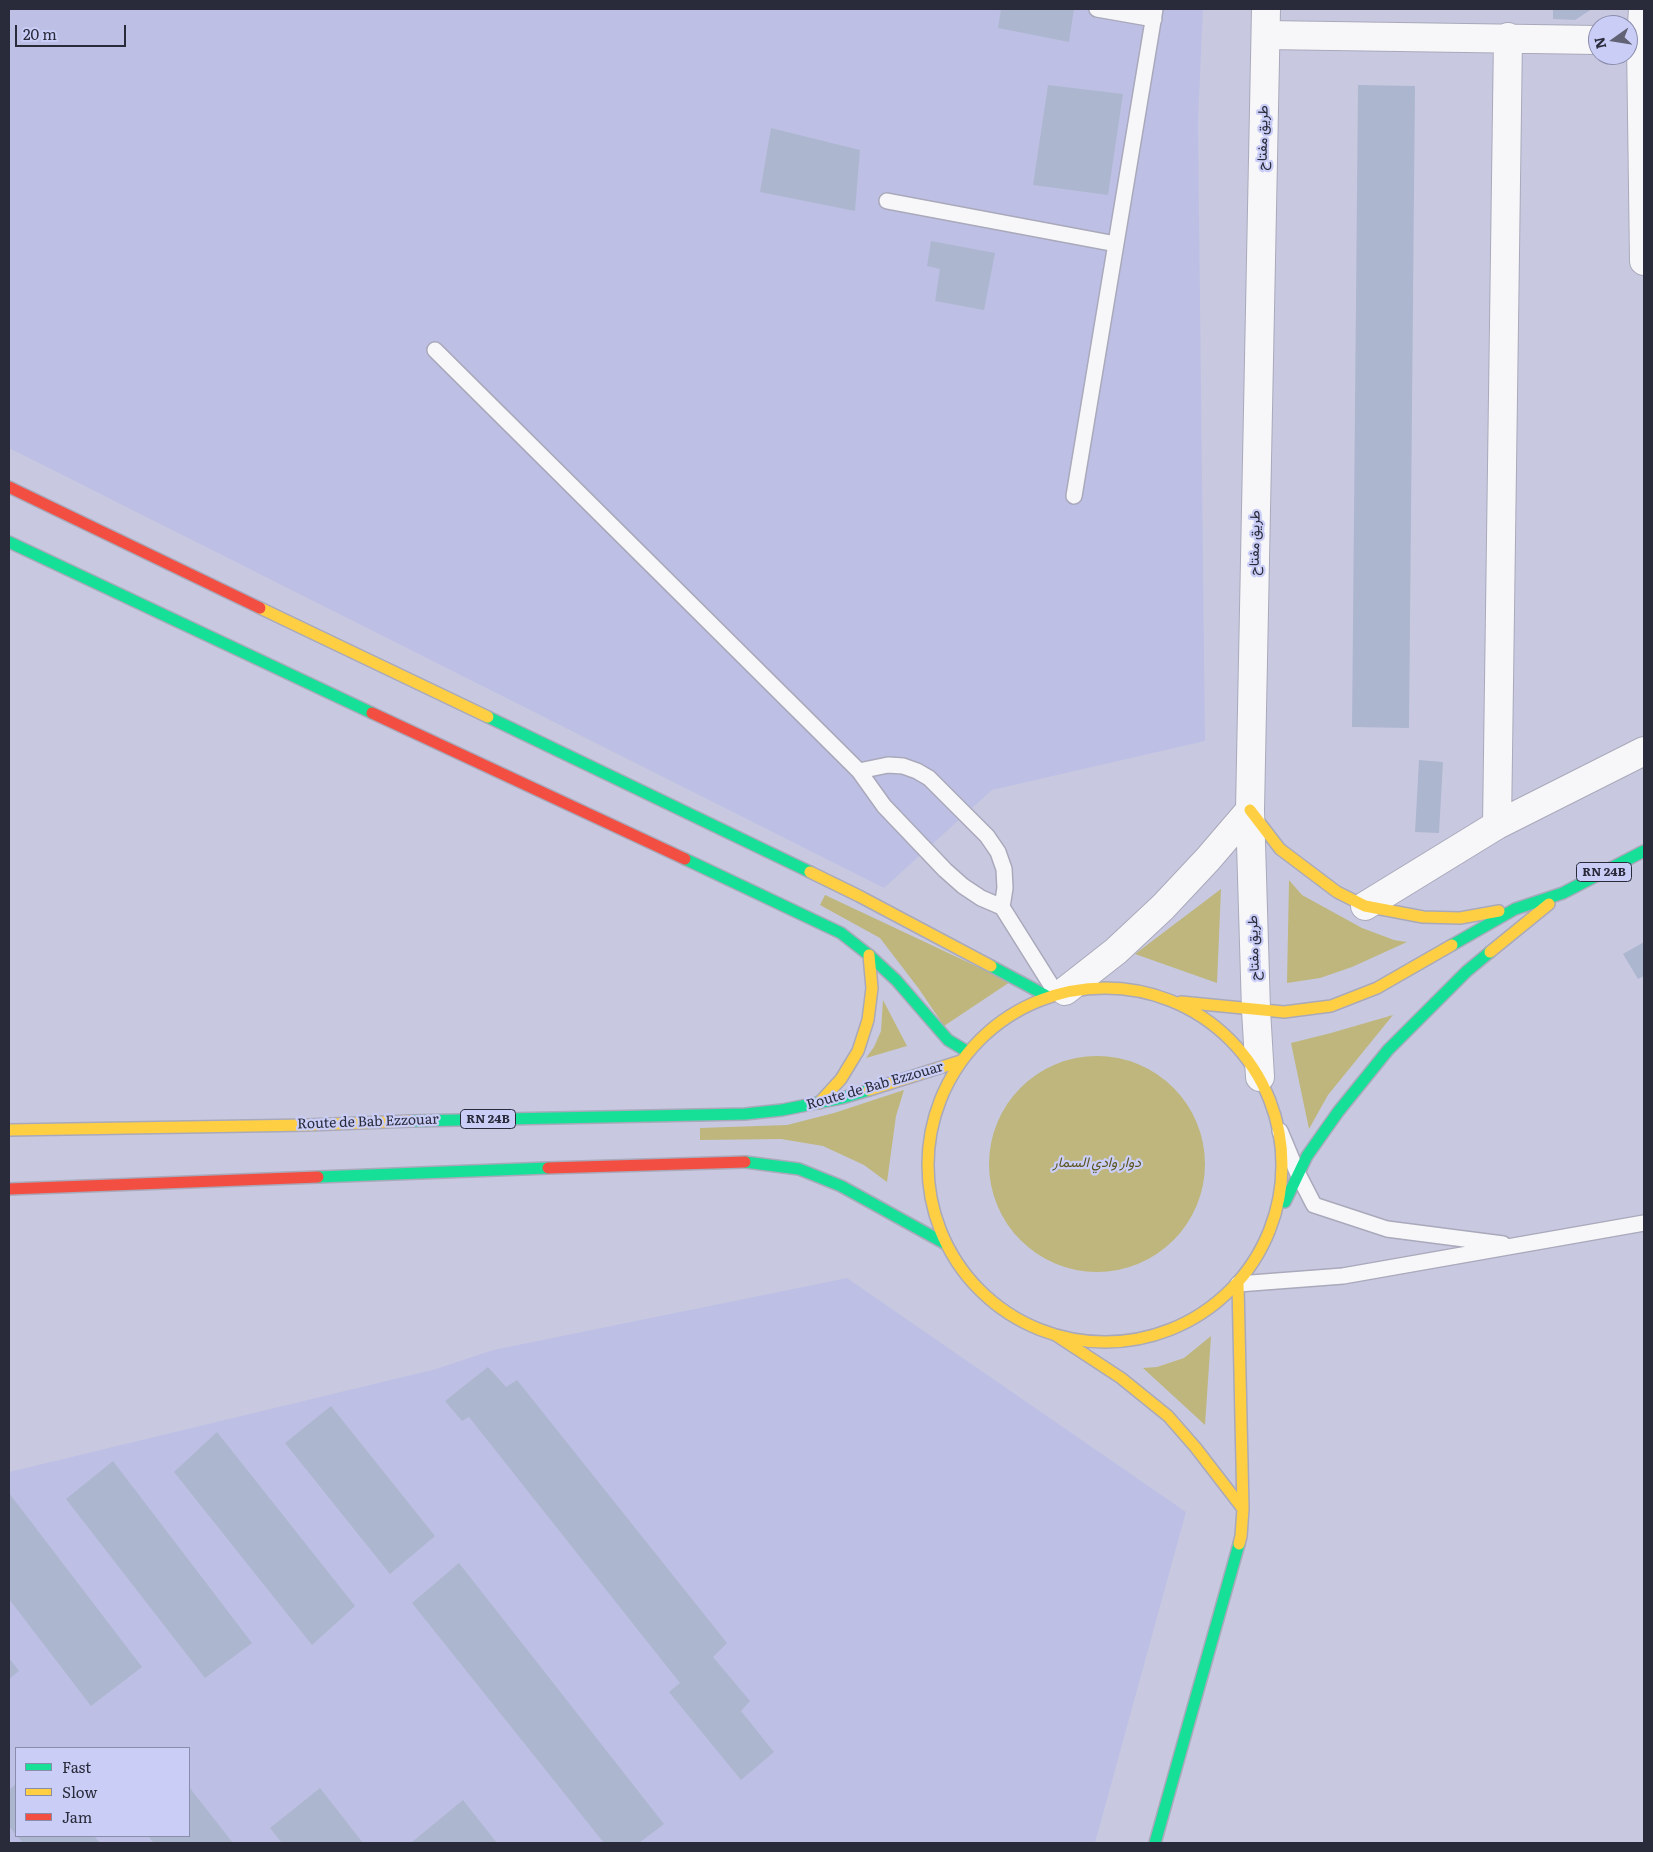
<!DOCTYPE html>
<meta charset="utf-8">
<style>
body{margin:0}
#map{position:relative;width:1653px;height:1852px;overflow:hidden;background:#c8c9e0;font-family:Literata,serif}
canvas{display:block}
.frame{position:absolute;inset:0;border:10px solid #292a3a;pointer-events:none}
.legend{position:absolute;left:15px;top:1747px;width:175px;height:90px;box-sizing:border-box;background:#cacef7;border:1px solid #8a8cab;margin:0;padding:6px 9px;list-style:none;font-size:15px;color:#292a3a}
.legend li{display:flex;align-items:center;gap:10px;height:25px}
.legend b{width:25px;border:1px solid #8a8cab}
.north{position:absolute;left:1588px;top:15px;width:50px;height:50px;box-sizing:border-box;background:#cacef7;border:1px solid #8a8cab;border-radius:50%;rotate:257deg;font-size:14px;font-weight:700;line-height:20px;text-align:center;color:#292a3a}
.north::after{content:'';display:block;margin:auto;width:18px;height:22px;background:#616274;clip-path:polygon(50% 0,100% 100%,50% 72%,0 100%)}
.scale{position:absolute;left:15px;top:25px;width:111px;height:22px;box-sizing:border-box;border:2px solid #292a3a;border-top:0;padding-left:6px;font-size:15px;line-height:18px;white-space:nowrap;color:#292a3a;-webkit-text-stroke:4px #cacef7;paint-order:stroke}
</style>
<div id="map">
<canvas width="1653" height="1852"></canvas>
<div class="frame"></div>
<ul class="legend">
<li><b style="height:6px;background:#16e098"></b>Fast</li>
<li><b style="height:6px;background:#ffcf43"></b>Slow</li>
<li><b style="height:6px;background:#f24e42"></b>Jam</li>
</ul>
<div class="north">N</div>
<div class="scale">20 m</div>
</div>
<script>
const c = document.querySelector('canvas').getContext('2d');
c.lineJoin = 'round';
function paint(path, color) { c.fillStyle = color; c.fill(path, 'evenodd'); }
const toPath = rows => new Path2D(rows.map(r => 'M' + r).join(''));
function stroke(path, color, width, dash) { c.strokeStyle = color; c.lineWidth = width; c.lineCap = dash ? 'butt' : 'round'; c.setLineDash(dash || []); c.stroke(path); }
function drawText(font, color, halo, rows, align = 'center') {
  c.font = font + ' Literata,Vazirmatn,serif'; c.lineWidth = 4.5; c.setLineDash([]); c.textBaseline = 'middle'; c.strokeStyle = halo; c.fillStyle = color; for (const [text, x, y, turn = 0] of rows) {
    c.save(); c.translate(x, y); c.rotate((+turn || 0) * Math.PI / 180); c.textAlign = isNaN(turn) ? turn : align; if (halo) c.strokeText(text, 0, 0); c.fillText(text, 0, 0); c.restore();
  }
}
const built = toPath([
 [9,9,1203,9,1198,122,1205,741,992,790,884,888,9,448],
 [847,1278,1186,1512,1095,1843,9,1843,9,1472,436,1369,493,1350],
 [16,1748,189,1748,189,1836,16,1836]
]);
const green = toPath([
 [1289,880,1302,895,1362,928,1394,940,1407,942,1352,967,1320,978,1287,983],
 [1221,889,1217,983,1135,954],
 [825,895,1010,982,944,1026,919,989,880,938,820,905],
 [883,1000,907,1046,866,1058,874,1047,881,1031],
 [1393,1015,1328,1095,1309,1129,1291,1043,1331,1033],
 '989 1164a108 108 0 1 1 216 0a108 108 0 1 1-216 0Z',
 [904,1090,896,1116,887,1182,864,1165,823,1146,781,1139,700,1140,700,1128,787,1125,834,1113],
 [1211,1336,1205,1425,1143,1368,1157,1367,1184,1358]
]);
const building = toPath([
 [1001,9,1074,9,1069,42,998,28],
 [1553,9,1592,9,1575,20,1553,19],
 [1048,85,1123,94,1108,195,1033,185],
 [1358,85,1415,86,1409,728,1352,727],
 [771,128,860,150,855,211,760,192],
 [931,241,995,253,984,310,935,301,940,269,927,266],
 [1419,760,1443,762,1439,833,1415,832],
 [1644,942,1644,976,1638,979,1623,954],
 [488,1367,506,1387,517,1380,727,1643,713,1657,750,1701,741,1711,774,1752,741,1780,669,1692,680,1683,469,1417,462,1421,445,1401],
 [331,1406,435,1536,390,1574,285,1443],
 [217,1432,355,1606,312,1645,174,1472],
 [113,1461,252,1643,205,1678,66,1499],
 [9,1493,142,1667,91,1706,9,1599],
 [459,1563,664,1824,639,1843,604,1843,412,1603],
 [9,1658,19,1671,9,1679],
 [16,1784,16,1835,9,1826,9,1790],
 [189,1787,233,1843,154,1843,148,1836,189,1836],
 [320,1788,363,1843,282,1843,270,1828],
 [463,1800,497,1843,413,1843,412,1842],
 [17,1836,94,1836,100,1843,23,1843]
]);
const lane = toPath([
 [1097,9,1154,19],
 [887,201,1116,244],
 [435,350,859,771,884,806,945,870,963,886,981,898,1002,907,1056,993],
 [1074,496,1155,9],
 [859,771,888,765,903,766,917,771,929,778,987,836,998,852,1004,869,1005,888,1002,907],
 [1280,1131,1298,1174,1314,1205,1387,1229,1503,1244],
 [1238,1284,1343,1276,1644,1223]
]);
const street = toPath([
 [1643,9,1641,41,1644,261],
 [1266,35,1598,40],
 [1497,825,1508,37],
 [1365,906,1497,825,1644,751],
 [1065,991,1116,951,1163,907,1208,859,1250,810],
 [1260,1077,1256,1010,1250,810,1266,9]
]);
const fast = toPath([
 [9,542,372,713],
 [488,717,810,872],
 [685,859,841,933,869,955,896,980,948,1040,968,1052],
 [1452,945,1515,909,1563,893,1644,851],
 [991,966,1047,996],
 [411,1121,745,1114,782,1110,842,1098,869,1090],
 [745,1162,799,1169,841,1186,946,1244],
 [318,1177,548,1168],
 [1285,1202,1307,1156,1338,1112,1388,1050,1467,971,1490,952],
 [1155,1843,1239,1544]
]);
const slow = toPath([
 [260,608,488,717],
 [1250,810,1280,849,1337,892,1365,906,1423,917,1460,918,1499,911],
 [810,872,859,896,991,966],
 [1490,952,1549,904],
 '928 1165a177 177 0 1 1 354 0a177 177 0 1 1-354 0Z',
 [1181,1002,1284,1012,1331,1006,1377,988,1452,945],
 [869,1090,961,1061],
 [819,1103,841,1079,858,1051,868,1020,872,988,869,955],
 [9,1130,308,1125,411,1121],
 [1238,1284,1243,1509,1241,1536,1239,1544],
 [1057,1336,1121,1378,1168,1416,1196,1448,1243,1509]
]);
const jam = toPath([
 [9,487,260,608],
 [372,713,685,859],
 [548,1168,745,1162],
 [9,1189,318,1177]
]);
const shields = [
 [1604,872,55],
 [488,1119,55]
];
const shieldNames = [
 ["RN 24B",1604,872],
 ["RN 24B",488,1119]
];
const streetNames = [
 ["طريق مفتاح",1263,138,-89],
 ["طريق مفتاح",1255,543,-89],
 ["طريق مفتاح",1254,948,-92],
 ["Route de Bab Ezzouar",875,1086,-16],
 ["Route de Bab Ezzouar",368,1122,-2]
];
const parkNames = [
 ["دوار وادي السمار",1097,1163]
];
paint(built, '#bdc0e4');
paint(green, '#beb67d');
paint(building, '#adb6cf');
stroke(lane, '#a9a9bb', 18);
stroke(street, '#a9a9bb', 30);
stroke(fast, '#a9a9bb', 14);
stroke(slow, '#a9a9bb', 14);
stroke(jam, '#a9a9bb', 14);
stroke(lane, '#f7f7fa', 15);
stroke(street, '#f7f7fa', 28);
stroke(fast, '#16e098', 11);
stroke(slow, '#ffcf43', 11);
stroke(jam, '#f24e42', 11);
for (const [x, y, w] of shields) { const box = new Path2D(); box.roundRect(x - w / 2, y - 9.5, w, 19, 4); c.fillStyle = '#cacef7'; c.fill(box); stroke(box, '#292a3a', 1); }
drawText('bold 12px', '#292a3a', null, shieldNames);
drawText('14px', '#292a3a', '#cacef7', streetNames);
drawText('italic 14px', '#5c5520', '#cacef7', parkNames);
</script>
